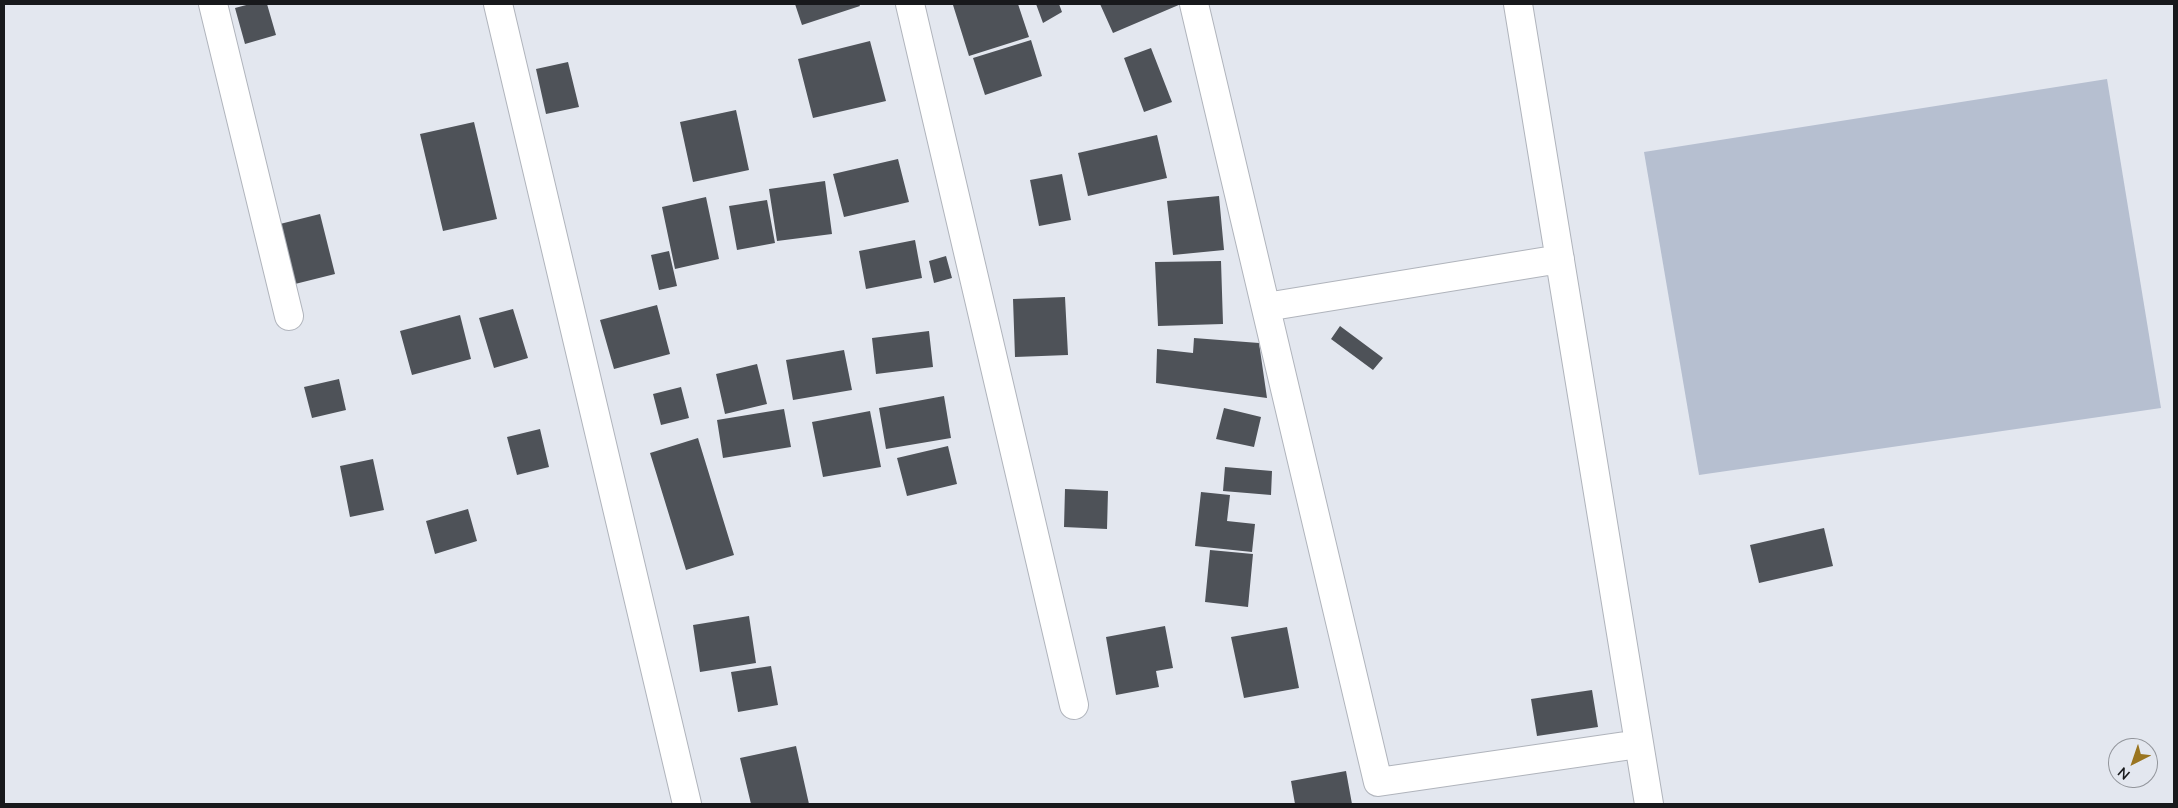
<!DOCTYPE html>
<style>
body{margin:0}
#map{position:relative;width:2178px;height:808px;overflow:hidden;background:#e3e7ef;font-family:Mulish,sans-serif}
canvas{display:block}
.frame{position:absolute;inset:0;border:5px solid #18191c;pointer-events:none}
.north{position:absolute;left:2108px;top:738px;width:50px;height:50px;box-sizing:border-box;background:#e3e7ef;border:1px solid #92959b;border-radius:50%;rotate:221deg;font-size:14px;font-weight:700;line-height:20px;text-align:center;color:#18191c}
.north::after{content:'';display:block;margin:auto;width:18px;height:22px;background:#9a7520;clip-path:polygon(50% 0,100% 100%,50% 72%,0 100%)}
</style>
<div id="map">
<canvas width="2178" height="808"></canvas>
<div class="frame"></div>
<div class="north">N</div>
</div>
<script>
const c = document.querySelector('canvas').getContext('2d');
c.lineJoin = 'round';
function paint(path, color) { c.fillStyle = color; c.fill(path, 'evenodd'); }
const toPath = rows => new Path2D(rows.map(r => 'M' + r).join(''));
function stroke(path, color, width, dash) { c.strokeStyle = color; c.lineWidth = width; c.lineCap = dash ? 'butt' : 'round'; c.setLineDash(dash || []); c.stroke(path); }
const green = toPath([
 [2107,79,2161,408,1699,475,1644,152]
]);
const building = toPath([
 [250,4,267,4,276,35,245,44,235,8],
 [795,4,859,4,860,6,802,25],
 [957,4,1018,4,1029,37,969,56,953,5],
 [1036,4,1059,4,1062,12,1043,23],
 [1100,4,1181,4,1113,33],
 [1031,40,1042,76,985,95,973,58],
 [870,41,886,101,813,118,798,59],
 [1151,48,1172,102,1144,112,1124,58],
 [568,62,579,107,546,114,536,69],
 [736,110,749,170,693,182,680,122],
 [474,122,497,219,443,231,420,134],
 [1157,135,1167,178,1088,196,1078,153],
 [898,159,909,202,844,217,833,174],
 [1062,174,1071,220,1039,226,1030,180],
 [825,181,832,234,777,241,769,189],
 [1219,196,1224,250,1173,255,1167,201],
 [706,197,719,259,675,269,662,207],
 [767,200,775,243,737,250,729,206],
 [320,214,335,274,291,285,276,225],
 [915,240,922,278,866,289,859,251],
 [669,251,677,286,659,290,651,255],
 [946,256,952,278,934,283,929,261],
 [1221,261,1223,324,1158,326,1155,262],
 [1065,297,1068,355,1015,357,1013,299],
 [657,305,670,354,614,369,600,320],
 [513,309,528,358,494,368,479,318],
 [460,315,471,359,412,375,400,331],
 [1340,326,1383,358,1373,370,1331,339],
 [929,331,933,367,876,374,872,338],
 [1194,338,1259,343,1267,398,1156,383,1157,349,1193,353],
 [844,350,852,390,793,400,786,360],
 [757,364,767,404,725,414,716,374],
 [339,379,346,410,312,418,304,387],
 [681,387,689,418,661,425,653,394],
 [944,396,951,438,886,449,879,408],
 [1224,408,1261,417,1254,447,1216,439],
 [784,409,791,447,723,458,717,420],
 [870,411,881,467,823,477,812,422],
 [540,429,549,467,517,475,507,437],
 [698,438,734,555,686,570,650,453],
 [948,446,957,484,907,496,897,458],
 [373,459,384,510,350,517,340,466],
 [1225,467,1272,471,1271,495,1223,491],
 [1065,489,1108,491,1107,529,1064,527],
 [1201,492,1230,495,1227,521,1255,524,1252,552,1195,546],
 [468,509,477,541,435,554,426,521],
 [1824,528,1833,566,1759,583,1750,545],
 [1210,550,1253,554,1248,607,1205,602],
 [749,616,756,663,700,672,693,625],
 [1165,626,1173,668,1156,671,1159,687,1116,695,1106,637],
 [1287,627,1299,688,1244,698,1231,637],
 [771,666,778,705,738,712,731,672],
 [1592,690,1598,727,1537,736,1531,699],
 [796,746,809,804,751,804,740,758],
 [1346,771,1352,804,1295,804,1291,781]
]);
const minor = toPath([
 [213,4,289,316],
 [498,4,687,804],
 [910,4,1074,705],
 [1194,4,1378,782,1639,744],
 [1518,4,1649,804],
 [1266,307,1560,259]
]);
paint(green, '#b6bfd0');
paint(building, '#4e5258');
stroke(minor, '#b0b4bc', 30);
stroke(minor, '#fff', 28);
</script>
